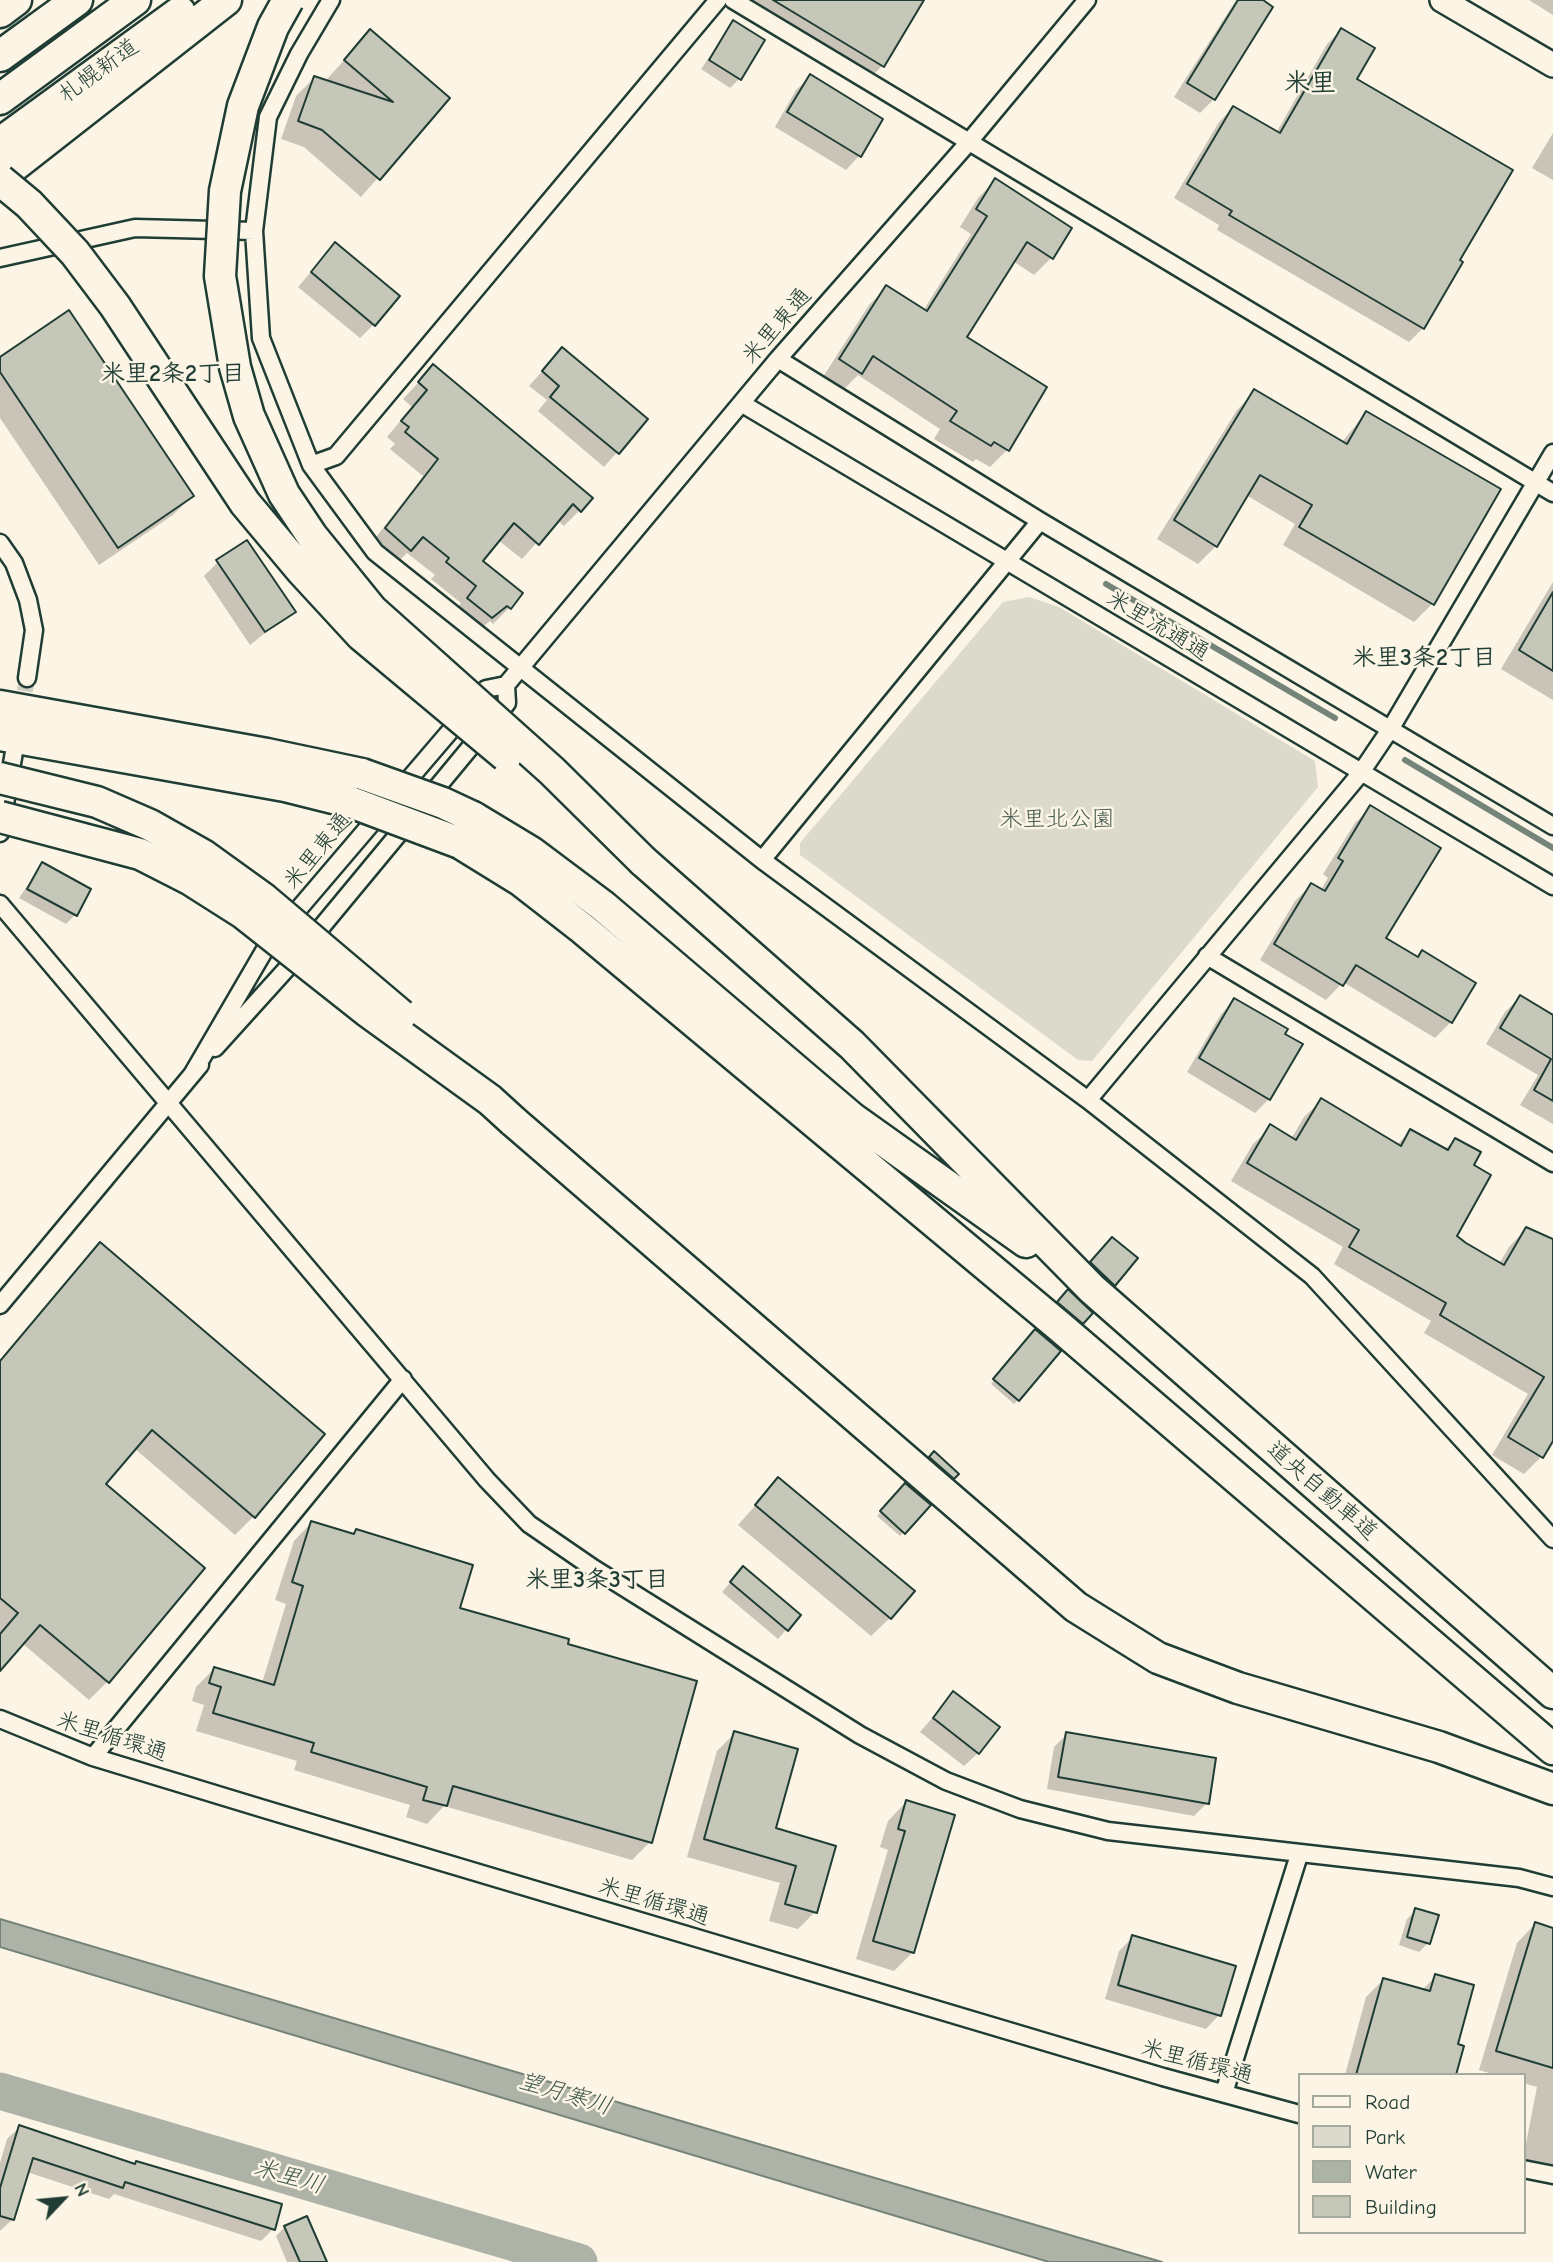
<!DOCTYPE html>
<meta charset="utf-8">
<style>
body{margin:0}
#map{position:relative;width:1553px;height:2262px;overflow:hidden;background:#fcf5e5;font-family:"Comic Neue",sans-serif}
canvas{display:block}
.legend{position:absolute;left:1298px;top:2073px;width:228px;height:161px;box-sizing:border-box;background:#fcf5e5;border:2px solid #a4ab9e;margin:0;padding:9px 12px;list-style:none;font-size:21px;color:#1f3d34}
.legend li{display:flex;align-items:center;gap:14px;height:35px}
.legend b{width:35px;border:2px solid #a4ab9e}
.north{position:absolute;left:28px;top:2164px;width:70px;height:70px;-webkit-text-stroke:5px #fcf5e5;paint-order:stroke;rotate:64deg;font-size:19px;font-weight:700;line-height:28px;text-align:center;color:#1f3d34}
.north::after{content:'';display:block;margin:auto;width:24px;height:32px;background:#1f3d34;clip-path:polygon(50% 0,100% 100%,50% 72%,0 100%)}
</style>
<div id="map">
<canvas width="1553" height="2262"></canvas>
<ul class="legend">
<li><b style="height:9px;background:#fcf5e5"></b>Road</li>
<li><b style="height:19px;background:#dcdacc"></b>Park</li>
<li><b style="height:19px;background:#aeb3a7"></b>Water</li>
<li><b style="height:19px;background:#c5c7b9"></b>Building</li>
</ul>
<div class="north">N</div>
</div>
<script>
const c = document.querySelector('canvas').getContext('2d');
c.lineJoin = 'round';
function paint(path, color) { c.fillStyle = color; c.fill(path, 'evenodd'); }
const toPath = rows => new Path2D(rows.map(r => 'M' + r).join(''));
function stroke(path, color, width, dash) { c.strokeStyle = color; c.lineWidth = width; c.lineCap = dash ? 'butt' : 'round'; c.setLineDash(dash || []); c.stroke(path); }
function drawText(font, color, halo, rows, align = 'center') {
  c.font = font + ' "Comic Neue","Klee One",sans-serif'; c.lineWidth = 5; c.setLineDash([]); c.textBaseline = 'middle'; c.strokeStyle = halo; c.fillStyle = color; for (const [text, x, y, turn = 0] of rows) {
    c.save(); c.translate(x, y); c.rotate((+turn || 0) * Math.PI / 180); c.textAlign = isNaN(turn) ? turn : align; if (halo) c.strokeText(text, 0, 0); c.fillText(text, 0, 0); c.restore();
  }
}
const green = toPath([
 [1029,597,1059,607,1315,761,1318,787,1092,1061,1078,1060,800,855,800,843,1003,602]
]);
const water = toPath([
 [0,1919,735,2137,1162,2262,1049,2262,0,1947,0,1919]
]);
const shadow = toPath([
 [724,0,922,0,882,66,864,84],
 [1236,0,1259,0,1214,99,1200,113,1174,97],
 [1529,0,1553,0,1553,15],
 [733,23,739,79,730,88,701,69],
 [1341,30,1354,80,1457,261,1423,328,1409,342,1217,230,1219,225,1174,198,1219,122,1233,108,1276,133,1327,44],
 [370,32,448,98,361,197,304,147,281,139,296,96,314,78,334,84,327,79],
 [810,77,881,120,859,156,846,170,775,127,796,90],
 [1553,133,1553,180,1532,168],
 [995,181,1051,258,1034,275,1013,261,964,338,1007,450,990,467,976,459,973,462,934,439,940,429,858,375,843,390,823,377,869,305,887,287,923,311,971,234,960,227,978,198],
 [335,244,374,324,360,338,298,287],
 [562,349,646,419,604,467,538,411,547,400,529,386],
 [0,359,192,496,173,515,99,565,0,418],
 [434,366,580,510,564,526,557,520,522,559,498,540,480,562,509,608,493,624,490,621,475,633,452,615,461,603,431,579,435,575,407,553,394,566,370,545,423,476,390,449,395,444,387,437,412,407,403,399],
 [1255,392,1341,443,1366,413,1432,604,1414,622,1283,545,1295,524,1246,495,1216,546,1198,564,1157,539,1237,410],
 [218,562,293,611,250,645,204,576],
 [1553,582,1553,700,1501,669],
 [1371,807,1384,939,1416,958,1422,952,1451,1022,1435,1038,1343,982,1326,1000,1260,960,1295,901,1311,885,1320,891,1328,878,1323,874,1355,823],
 [42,864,89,890,75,915,66,924,19,898],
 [1520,997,1553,1017,1553,1124,1520,1105,1538,1075,1486,1044,1505,1012],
 [1235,1000,1283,1035,1269,1099,1255,1113,1187,1072,1221,1014],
 [1322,1100,1397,1145,1410,1131,1444,1150,1455,1140,1471,1166,1455,1237,1499,1264,1509,1247,1526,1229,1553,1241,1553,1437,1541,1457,1524,1474,1492,1455,1528,1394,1424,1333,1431,1321,1334,1264,1343,1247,1231,1181,1253,1144,1271,1127,1291,1139,1304,1117],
 [1108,1243,1114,1285,1110,1288,1088,1267],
 [82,1263,253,1517,235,1535,134,1448,103,1484,108,1681,89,1700,22,1643,0,1668,0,1360],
 [1064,1296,1082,1323,1078,1326,1055,1307],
 [1031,1335,1018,1400,1014,1404,991,1384],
 [934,1453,956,1474,949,1481,926,1462],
 [779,1479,890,1618,871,1636,738,1525],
 [905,1485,928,1505,900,1536,877,1516],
 [312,1522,352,1536,357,1531,458,1609,566,1645,650,1842,632,1860,444,1806,427,1824,406,1817,410,1805,294,1770,297,1761,196,1731,204,1705,192,1701,196,1687,214,1669,262,1683,286,1604,275,1600,294,1541],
 [735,1577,799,1615,778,1639,722,1592],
 [953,1694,978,1753,964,1766,920,1732],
 [735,1733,774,1830,834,1847,815,1912,798,1929,769,1921,780,1883,687,1857,717,1751],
 [1067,1734,1207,1803,1194,1816,1047,1789,1054,1747],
 [906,1802,913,1952,894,1971,856,1959,888,1850,880,1847,888,1821],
 [1416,1910,1428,1943,1419,1952,1399,1945,1407,1919],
 [1535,1924,1553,1929,1553,2165,1523,2159,1537,2087,1523,2083,1523,2075,1496,2075,1479,2070,1517,1943],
 [1133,1937,1219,2015,1206,2029,1105,1999,1119,1951],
 [1436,1976,1455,2046,1454,2075,1345,2075,1366,1997,1383,1980,1421,1991],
 [20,2127,273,2229,261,2241,114,2194,109,2199,27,2172,13,2219,0,2231,0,2163,7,2139],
 [285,2227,325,2262,287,2262,276,2236]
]);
const stream = toPath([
 [1106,584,1335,718],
 [1405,760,1553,848]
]);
const river = toPath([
 [0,2091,579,2262]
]);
const building = toPath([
 [773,0,924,0,884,67,773,0],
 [1238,0,1263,0,1273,7,1215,100,1187,83,1238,0],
 [733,20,765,40,741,80,709,60,733,20],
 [1341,28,1375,48,1357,79,1513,170,1460,260,1463,262,1424,329,1229,215,1232,211,1187,184,1233,106,1280,133,1341,28],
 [370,29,450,98,380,180,322,130,298,121,314,76,393,102,344,60,370,29],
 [810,74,883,119,861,157,787,112,810,74],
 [995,178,1072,228,1053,259,1027,242,967,337,1047,387,1009,451,994,442,991,446,950,421,957,411,873,356,862,374,839,359,886,285,927,311,987,216,976,209,995,178],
 [335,242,400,296,375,326,311,272,335,242],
 [69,310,194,496,118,548,0,372,0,357,69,310],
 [562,347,648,419,619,454,550,397,559,386,542,371,562,347],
 [433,364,593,498,581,512,573,504,539,545,514,523,483,561,523,593,511,609,507,606,492,618,467,598,476,586,446,562,449,558,423,537,411,551,385,528,438,459,405,432,409,427,401,421,427,390,418,382,433,364],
 [1254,389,1347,444,1366,411,1501,489,1434,605,1299,527,1312,505,1260,475,1217,547,1174,520,1254,389],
 [247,540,296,612,265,632,216,560,247,540],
 [1553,592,1553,671,1519,650,1553,592],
 [1370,805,1441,848,1386,938,1418,957,1422,950,1476,983,1452,1023,1356,965,1343,986,1274,944,1311,883,1325,891,1343,861,1338,858,1370,805],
 [42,862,91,889,77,916,27,889,42,862],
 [1520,995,1553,1015,1553,1101,1534,1090,1551,1059,1500,1028,1520,995],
 [1234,998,1288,1029,1285,1034,1303,1044,1270,1100,1199,1058,1234,998],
 [1321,1098,1401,1146,1410,1129,1448,1150,1455,1138,1481,1152,1474,1165,1491,1175,1457,1236,1466,1243,1504,1265,1526,1227,1553,1239,1553,1441,1543,1458,1508,1437,1544,1377,1440,1315,1446,1303,1349,1247,1359,1230,1247,1163,1270,1124,1296,1140,1321,1098],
 [1112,1237,1138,1258,1115,1286,1090,1262,1112,1237],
 [100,1242,325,1434,255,1518,152,1430,106,1484,205,1568,109,1683,40,1625,0,1671,0,1634,18,1613,0,1598,0,1361,100,1242],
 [1068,1289,1093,1313,1083,1324,1057,1302,1068,1289],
 [1035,1329,1061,1351,1019,1401,993,1379,1035,1329],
 [934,1451,959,1474,954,1479,929,1457,934,1451],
 [778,1477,915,1591,891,1619,755,1505,778,1477],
 [905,1483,931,1505,905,1534,880,1511,905,1483],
 [311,1521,354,1534,356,1529,473,1565,460,1608,569,1639,568,1644,697,1681,652,1843,453,1786,447,1806,423,1800,427,1787,311,1752,314,1743,213,1713,221,1687,209,1683,214,1667,274,1685,303,1586,292,1582,311,1521],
 [743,1566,801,1615,788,1631,730,1582,743,1566],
 [953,1691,1000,1727,979,1754,933,1718,953,1691],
 [734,1731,798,1749,776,1828,836,1846,817,1913,785,1904,796,1866,704,1839,734,1731],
 [1066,1732,1216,1758,1209,1804,1058,1777,1066,1732],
 [906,1800,955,1815,914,1953,873,1941,905,1831,898,1829,906,1800],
 [1415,1908,1439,1915,1430,1944,1407,1937,1415,1908],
 [1535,1922,1553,1928,1553,2068,1496,2051,1535,1922],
 [1132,1935,1236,1966,1221,2016,1118,1985,1132,1935],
 [1435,1974,1474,1985,1458,2044,1464,2046,1456,2075,1356,2075,1383,1978,1430,1991,1435,1974],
 [19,2125,135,2164,136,2161,282,2204,275,2230,125,2182,123,2188,33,2158,14,2220,0,2216,0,2188,19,2125],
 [307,2216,327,2262,300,2262,284,2226,307,2216]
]);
const streetTunnel = toPath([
 [21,715,27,678]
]);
const street = toPath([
 [331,0,299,54,268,117,254,231,261,338,311,465,375,552,762,860,1088,1100,1312,1276,1553,1539],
 [733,0,1553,493],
 [0,258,135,228,254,231],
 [778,359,1040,521,1553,826],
 [741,403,1553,886],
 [311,465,336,456,718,0],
 [0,543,14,563,28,600,34,630,27,678],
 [398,792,486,689,506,685,778,359,968,143,1087,0],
 [0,833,14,752],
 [762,860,1040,521],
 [0,904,487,1480,529,1524,593,1568,860,1735,946,1781,1020,1809,1108,1831,1519,1878,1553,1887],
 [1207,956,1553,1163],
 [215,1048,290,965,507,703,506,685],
 [193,1073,267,946,383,810],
 [1088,1100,1360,774,1391,728,1553,453],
 [0,1305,200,1065],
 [0,1719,93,1757,264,1809,1163,2077,1299,2114],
 [93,1757,403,1379],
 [1224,2093,1299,1855],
 [1523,2169,1553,2175]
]);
const secondary = toPath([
 [1442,0,1553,65]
]);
const highway = toPath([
 [0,12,16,0],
 [0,56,77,0],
 [0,99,135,0],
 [0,143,180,12],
 [0,177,226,0],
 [0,706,267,754,362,774],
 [0,735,285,786,353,803],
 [473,817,531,852,603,906,852,1118,1026,1242],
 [460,843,520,880,583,929,1059,1326,1553,1749],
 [643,861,852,1045,1092,1289,1553,1693],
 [513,1121,1076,1607,1158,1658,1238,1688,1439,1747,1553,1789]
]);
const highwayBridge = toPath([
 [288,0,273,27,243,106,225,191,220,276,235,367,249,416,284,494,312,536,372,610,552,771,643,861],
 [0,180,29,204,75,253,115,306,245,503,302,571,361,635,506,756],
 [362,774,443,803,473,817],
 [0,778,97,802,150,825,203,855,264,899,401,1015],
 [353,803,460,843],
 [0,817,140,854,191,880,243,913,367,1011,490,1100,513,1121]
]);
const streetNames = [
 ["札幌新道",99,71,-36],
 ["米里東通",777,326,-49],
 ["米里流通通",1158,626,31],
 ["米里東通",318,851,-50],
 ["道央自動車道",1322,1491,41],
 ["米里循環通",112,1737,18],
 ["米里循環通",654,1902,17],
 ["米里循環通",1197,2062,15]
];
const parkNames = [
 ["米里北公園",1057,819]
];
const neighbourhoodNames = [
 ["米里2条2丁目",173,374],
 ["米里3条2丁目",1424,658],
 ["米里3条3丁目",597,1580]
];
const waterNames = [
 ["望月寒川",565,2094,17],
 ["米里川",289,2177,16]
];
const quarterNames = [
 ["米里",1310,84]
];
paint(green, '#dcdacc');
paint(water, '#aeb3a7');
stroke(water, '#758479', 2);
paint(shadow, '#0003');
stroke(stream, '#758479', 6);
stroke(river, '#aeb3a7', 37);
paint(building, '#c5c7b9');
stroke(building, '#1f3d34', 2);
stroke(streetTunnel, '#d0d0c2', 16, [16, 8]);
stroke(street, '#1f3d34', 21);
stroke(secondary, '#1f3d34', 28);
stroke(highway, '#1f3d34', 35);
stroke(street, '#fcf5e5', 16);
stroke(secondary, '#fcf5e5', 23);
stroke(highway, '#fcf5e5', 30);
stroke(highwayBridge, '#1f3d34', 35, []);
stroke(highwayBridge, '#fcf5e5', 30);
drawText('23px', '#1f3d34', '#fcf5e5', streetNames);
drawText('23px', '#455c52', '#fcf5e5', parkNames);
drawText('bold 24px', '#1f3d34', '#fcf5e5', neighbourhoodNames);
drawText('italic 24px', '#435a51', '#fcf5e5', waterNames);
drawText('bold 26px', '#1f3d34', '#fcf5e5', quarterNames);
</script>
